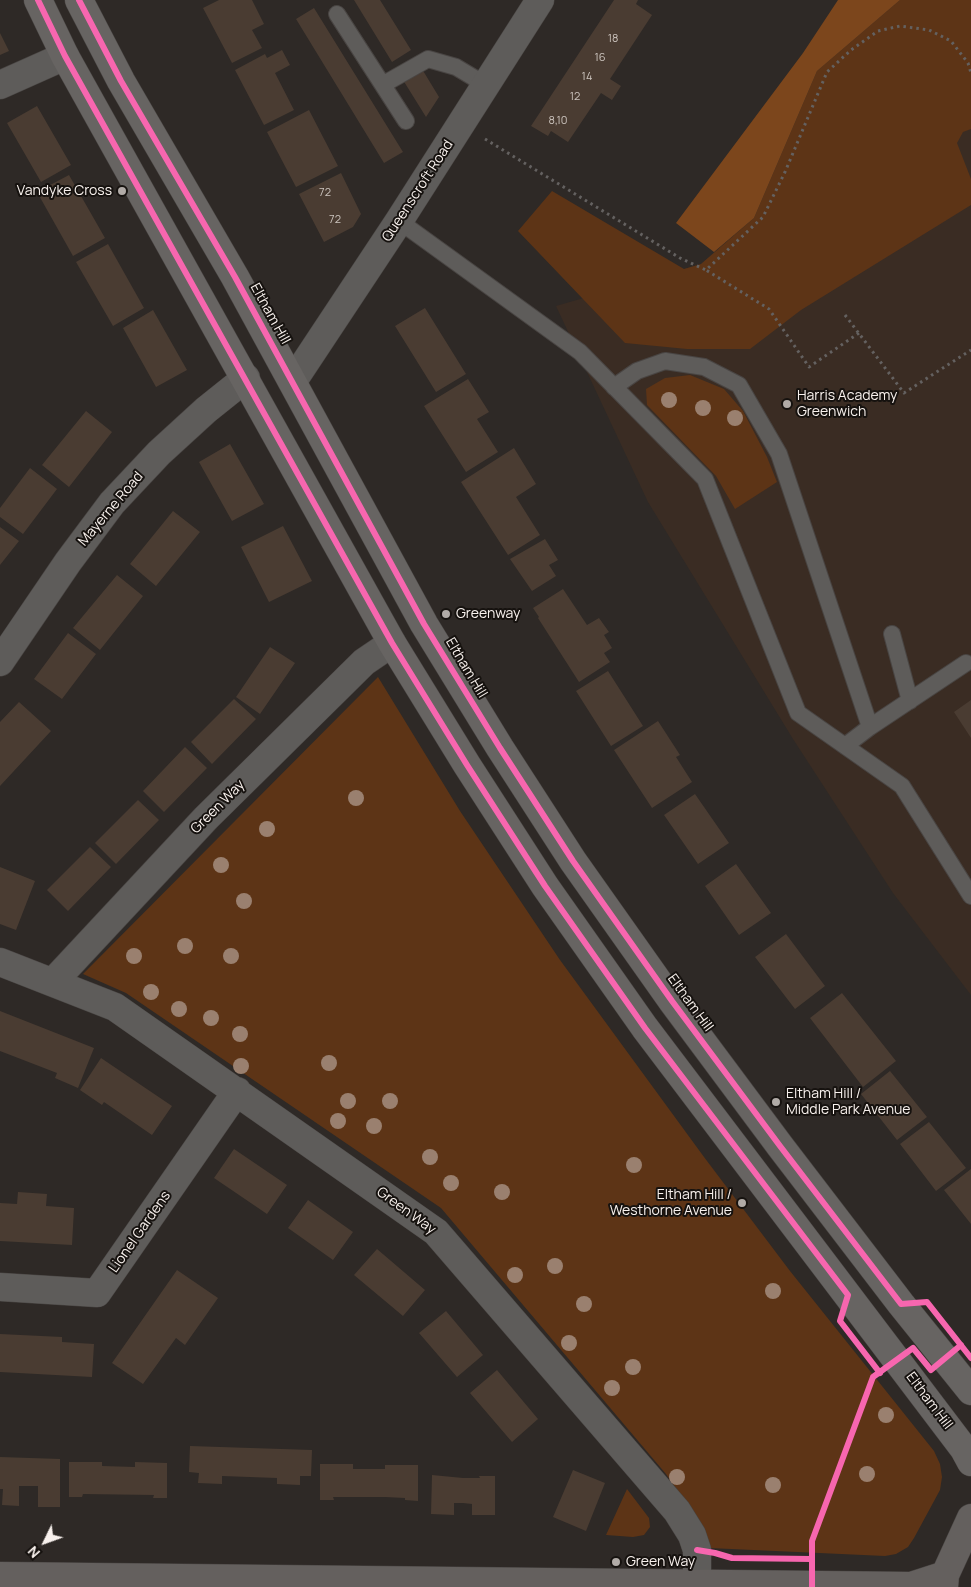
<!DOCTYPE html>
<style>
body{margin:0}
#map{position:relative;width:971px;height:1587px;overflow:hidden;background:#2e2926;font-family:Manrope,sans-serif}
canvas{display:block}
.north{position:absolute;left:20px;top:1517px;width:50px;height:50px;-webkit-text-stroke:4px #16120f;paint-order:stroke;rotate:228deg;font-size:14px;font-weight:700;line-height:20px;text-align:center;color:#f8f1ed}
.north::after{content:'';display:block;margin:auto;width:18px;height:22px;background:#f8f1ed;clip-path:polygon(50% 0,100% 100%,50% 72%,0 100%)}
</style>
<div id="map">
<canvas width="971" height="1587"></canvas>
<div class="north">N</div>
</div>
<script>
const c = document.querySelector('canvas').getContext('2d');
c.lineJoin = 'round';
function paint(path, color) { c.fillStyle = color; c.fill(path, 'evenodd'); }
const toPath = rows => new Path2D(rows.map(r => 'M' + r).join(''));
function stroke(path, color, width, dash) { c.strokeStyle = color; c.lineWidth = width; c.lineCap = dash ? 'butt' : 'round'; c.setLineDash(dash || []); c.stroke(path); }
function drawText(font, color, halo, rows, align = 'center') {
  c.font = font + ' Manrope,sans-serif'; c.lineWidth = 4; c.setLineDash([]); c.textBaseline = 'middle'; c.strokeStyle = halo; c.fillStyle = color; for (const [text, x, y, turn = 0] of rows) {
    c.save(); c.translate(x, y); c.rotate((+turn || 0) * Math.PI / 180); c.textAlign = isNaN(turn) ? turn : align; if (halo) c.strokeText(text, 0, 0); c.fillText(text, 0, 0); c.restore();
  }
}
const built = toPath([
 [900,0,971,0,971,995,893,893,793,739,648,502,556,306,701,264,754,218,817,71]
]);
const green = toPath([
 [900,0,971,0,971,129,963,132,957,143,971,179,971,205,801,310,750,349,687,349,625,343,518,231,552,191,684,269,701,264,754,218,817,71],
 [690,375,724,389,743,411,767,457,777,482,735,509,716,476,647,405,646,389,665,378],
 [378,677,460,811,560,960,704,1157,790,1271,934,1451,940,1464,942,1477,940,1490,914,1538,908,1547,896,1554,885,1556,709,1548,691,1510,666,1474,441,1208,126,993,83,974],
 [627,1489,649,1518,650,1527,644,1535,633,1537,606,1535]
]);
const forest = toPath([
 [838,0,900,0,817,71,754,218,714,252,676,223,803,53]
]);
const building = toPath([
 [219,0,252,0,264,24,252,30,262,48,232,63,203,8],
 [354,0,380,0,411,50,392,62],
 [614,0,638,0,636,4,652,15,610,79,621,86,612,100,601,93,568,142,551,131,548,136,531,126],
 [314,8,403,152,384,163,296,19],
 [0,33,9,51,0,55],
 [282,50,290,65,275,73,294,110,264,125,235,70,265,54,267,58],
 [422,69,439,97,426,117,403,80],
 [37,106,71,165,41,182,7,123],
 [309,110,338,166,296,187,267,132],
 [341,173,361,214,353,227,324,242,299,194],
 [69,175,105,238,73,256,37,192],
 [108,244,144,308,113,326,76,262],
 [425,308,466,374,436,392,395,326],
 [153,310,187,370,156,387,123,328],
 [468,379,489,412,477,419,498,452,466,472,424,406],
 [86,411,112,432,69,487,42,465],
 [230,444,264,504,232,521,199,462],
 [514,448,536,484,516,497,540,535,508,555,461,482],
 [30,468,57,489,23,534,0,517,0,508],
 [173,511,200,532,156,586,130,564],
 [283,526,312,581,269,602,241,547],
 [0,527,19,541,0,565],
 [545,539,558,560,549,565,556,576,532,591,510,559],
 [117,575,143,596,100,650,73,628],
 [563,589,587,625,599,618,609,632,604,635,612,648,604,653,610,662,579,682,538,618,539,617,533,608],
 [68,633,96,654,62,699,34,679],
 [270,647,295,663,260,714,236,697],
 [608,671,643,726,611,746,576,691],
 [234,699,256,719,212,764,191,742],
 [971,700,971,738,954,712],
 [19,702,51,731,0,786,0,722],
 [658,721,680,755,676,757,692,782,652,808,614,750],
 [185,747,207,768,164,812,143,791],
 [695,794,729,843,698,864,664,815],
 [138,800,159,820,116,864,95,843],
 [90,847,111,867,68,911,47,890],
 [736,864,771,913,739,935,705,886],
 [0,867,35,881,16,930,0,924],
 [786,934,825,986,795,1009,755,957],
 [842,993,896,1061,863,1087,810,1018],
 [0,1011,94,1048,78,1088,55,1078,57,1073,0,1051],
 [101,1058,172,1106,152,1135,104,1102,102,1105,80,1090],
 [890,1071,927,1117,897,1140,861,1094],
 [929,1122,966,1168,936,1191,900,1144],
 [234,1149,287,1185,267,1214,214,1178],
 [971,1169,971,1224,944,1190],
 [18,1192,47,1194,46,1206,74,1208,72,1245,0,1241,0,1203,17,1204],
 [308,1200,353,1232,333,1260,288,1228],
 [377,1249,425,1290,403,1316,354,1275],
 [177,1270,218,1298,185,1345,176,1338,143,1384,112,1363],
 [446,1311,483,1355,457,1377,419,1333],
 [0,1334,62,1337,62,1342,94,1344,92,1377,0,1372],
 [497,1370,538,1419,512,1442,470,1393],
 [190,1446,312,1450,311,1476,300,1476,300,1485,277,1484,277,1478,222,1476,222,1484,198,1483,199,1473,189,1472],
 [0,1457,60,1459,60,1507,38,1507,38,1486,19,1486,19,1506,2,1505,3,1489,0,1489],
 [69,1462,102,1462,102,1466,135,1467,135,1462,167,1463,167,1498,153,1498,154,1495,83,1494,82,1497,69,1497],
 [320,1464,353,1464,353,1469,385,1469,385,1465,418,1465,418,1501,405,1500,405,1498,385,1497,333,1497,334,1500,320,1500],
 [573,1470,605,1483,586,1531,553,1517],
 [432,1475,463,1478,480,1478,479,1476,495,1476,495,1515,472,1515,472,1504,463,1503,454,1503,454,1515,431,1514]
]);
const path = toPath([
 [485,139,680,258,706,270],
 [845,315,904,393,971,350],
 [859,333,809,367,769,309,706,270,763,217,785,172,827,72,851,50,878,31,900,26,929,30,951,41,968,63,971,73]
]);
const lane = toPath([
 [337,14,406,121],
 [384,84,428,59,456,67,486,85],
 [399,221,580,352,705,479,798,713,902,786,971,896],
 [614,387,637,371,665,361,704,367,739,385,779,454,870,727,845,746],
 [892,634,910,701],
 [870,727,966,663]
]);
const street = toPath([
 [0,85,65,56],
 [293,381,399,221,540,0],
 [0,662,68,562,112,503,159,453,206,410,246,378],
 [0,962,115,1007,436,1232,677,1511,692,1535,697,1550,697,1584],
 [53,982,206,818,364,662,392,643],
 [0,1287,97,1293,237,1091]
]);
const primary = toPath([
 [38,0,65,56,392,643,467,765,545,886,645,1028,964,1449,971,1462],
 [79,0,121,81,235,277,424,624,500,748,573,861,672,1001,780,1146,901,1304,971,1391]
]);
const highway = toPath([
 [0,1576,911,1586,945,1575],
 [944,1587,945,1575,971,1518]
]);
const cycleway = toPath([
 [38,0,65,56,392,643,467,765,545,886,645,1028,848,1295,840,1321,880,1373],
 [79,0,121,81,235,277,424,624,500,748,573,861,672,1001,780,1146,901,1304,927,1302,971,1358],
 [697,1550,715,1553,732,1558,811,1559],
 [812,1587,812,1541,873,1377,913,1348,931,1370,961,1345]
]);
const trees = [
 [669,400],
 [703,408],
 [735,418],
 [356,798],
 [267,829],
 [221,865],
 [244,901],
 [185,946],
 [134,956],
 [231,956],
 [151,992],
 [179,1009],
 [211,1018],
 [240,1034],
 [329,1063],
 [241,1066],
 [348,1101],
 [390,1101],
 [338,1121],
 [374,1126],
 [430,1157],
 [634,1165],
 [451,1183],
 [502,1192],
 [555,1266],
 [515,1275],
 [773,1291],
 [584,1304],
 [569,1343],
 [633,1367],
 [612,1388],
 [886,1415],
 [867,1474],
 [677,1477],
 [773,1485]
];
const markers = [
 [122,191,5,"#b1aba7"],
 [787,404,5,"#b1aba7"],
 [446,614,5,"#b1aba7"],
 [776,1102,5,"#b1aba7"],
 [742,1203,5,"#b1aba7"],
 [616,1562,5,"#b1aba7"]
];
const numberNames = [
 ["18",613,39],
 ["16",600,58],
 ["14",587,77],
 ["12",575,97],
 ["8,10",558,121],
 ["72",325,193],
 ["72",335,220]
];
const poiNames = [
 ["Vandyke Cross",112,191,"right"],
 ["Harris Academy",797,396],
 ["Greenwich",797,412],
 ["Greenway",456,614],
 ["Eltham Hill /",786,1094],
 ["Middle Park Avenue",786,1110],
 ["Eltham Hill /",732,1195,"right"],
 ["Westhorne Avenue",732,1211,"right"],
 ["Green Way",626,1562]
];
const streetNames = [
 ["Queenscroft Road",418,191,-57],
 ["Eltham Hill",270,314,61],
 ["Mayerne Road",111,509,-50],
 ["Eltham Hill",466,668,59],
 ["Green Way",218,807,-45],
 ["Eltham Hill",690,1003,54],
 ["Green Way",406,1211,36],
 ["Lionel Gardens",140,1232,-55],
 ["Eltham Hill",929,1401,53]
];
paint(built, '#3a2c23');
paint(green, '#5d3416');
paint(forest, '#7c461c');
paint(building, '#4a3c32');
stroke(lane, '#494543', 18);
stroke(street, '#494543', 29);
stroke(primary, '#494543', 29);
stroke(highway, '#494543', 29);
stroke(path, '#646160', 3, [2.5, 4]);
stroke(lane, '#5e5c5a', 16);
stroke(street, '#5e5c5a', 28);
stroke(primary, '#676462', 28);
stroke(highway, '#64605e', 28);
stroke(cycleway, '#f766af', 6);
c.fillStyle = '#9a806f';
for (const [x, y] of trees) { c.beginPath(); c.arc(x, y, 8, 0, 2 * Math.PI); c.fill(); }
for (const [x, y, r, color] of markers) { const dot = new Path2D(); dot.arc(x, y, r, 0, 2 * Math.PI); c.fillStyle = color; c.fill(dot); stroke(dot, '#16120f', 2); }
drawText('11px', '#ccc4be', null, numberNames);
drawText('14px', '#f8f1ed', '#16120f', poiNames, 'left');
drawText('14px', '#f8f1ed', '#16120f', streetNames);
</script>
